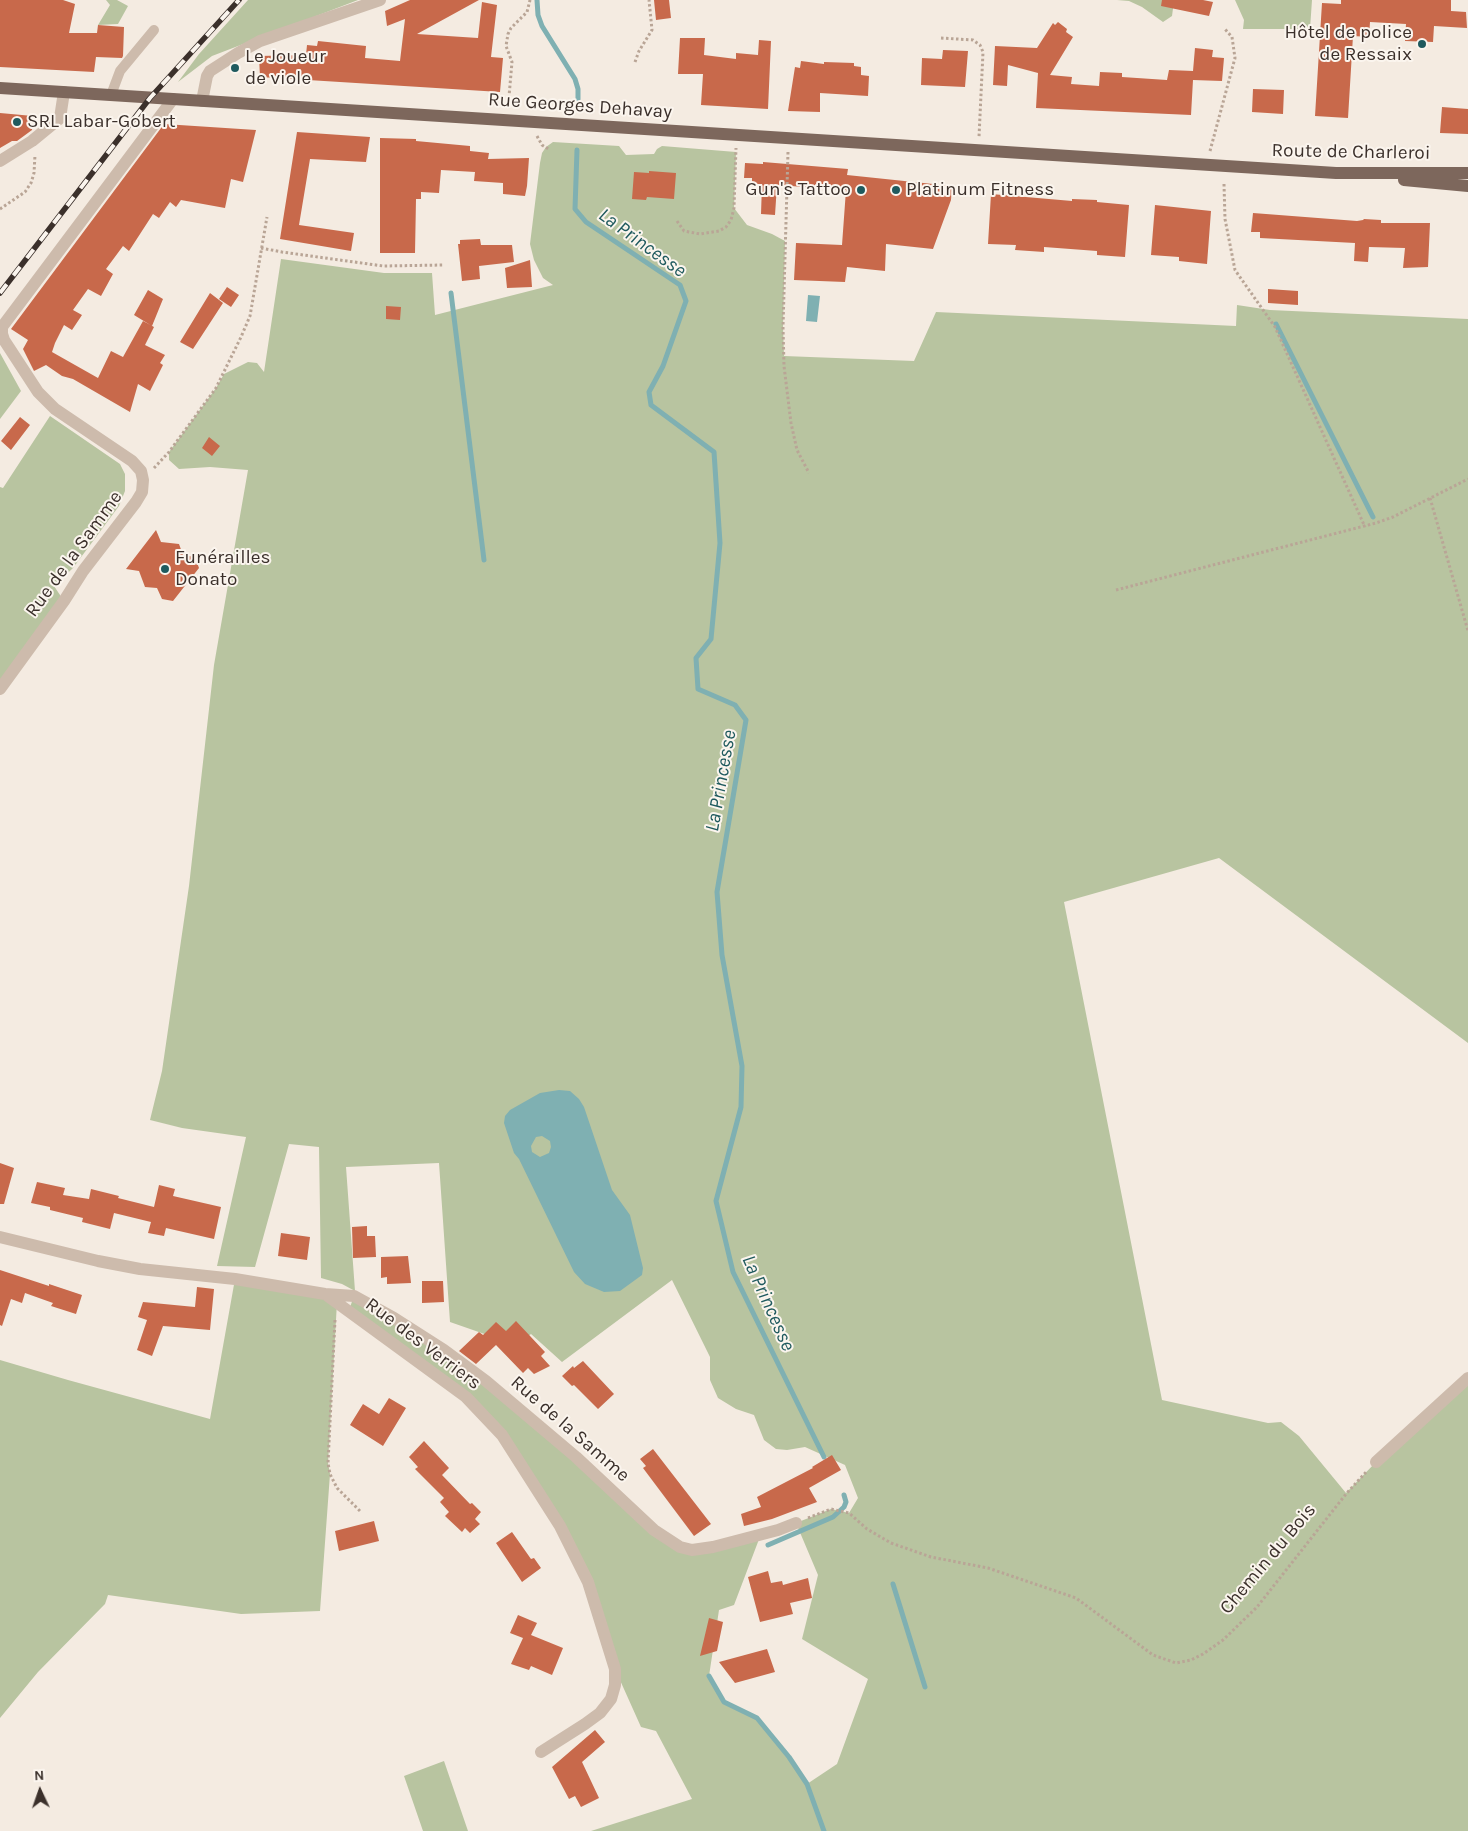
<!DOCTYPE html>
<meta charset="utf-8">
<style>
body{margin:0}
#map{position:relative;width:1468px;height:1831px;overflow:hidden;background:#f4ebe1;font-family:Karla,sans-serif}
canvas{display:block}
.north{position:absolute;left:15px;top:1766px;width:50px;height:50px;-webkit-text-stroke:4px #fbf5ee;paint-order:stroke;rotate:357deg;font-size:14px;font-weight:700;line-height:20px;text-align:center;color:#3b302b}
.north::after{content:'';display:block;margin:auto;width:18px;height:22px;background:#3b302b;clip-path:polygon(50% 0,100% 100%,50% 72%,0 100%)}
</style>
<div id="map">
<canvas width="1468" height="1831"></canvas>
<div class="north">N</div>
</div>
<script>
const c = document.querySelector('canvas').getContext('2d');
c.lineJoin = 'round';
function paint(path, color) { c.fillStyle = color; c.fill(path, 'evenodd'); }
const toPath = rows => new Path2D(rows.map(r => 'M' + r).join(''));
function stroke(path, color, width, dash) { c.strokeStyle = color; c.lineWidth = width; c.lineCap = dash ? 'butt' : 'round'; c.setLineDash(dash || []); c.stroke(path); }
function drawText(font, color, halo, rows, align = 'center') {
  c.font = font + ' Karla,sans-serif'; c.lineWidth = 4; c.setLineDash([]); c.textBaseline = 'middle'; c.strokeStyle = halo; c.fillStyle = color; for (const [text, x, y, turn = 0] of rows) {
    c.save(); c.translate(x, y); c.rotate((+turn || 0) * Math.PI / 180); c.textAlign = isNaN(turn) ? turn : align; if (halo) c.strokeText(text, 0, 0); c.fillText(text, 0, 0); c.restore();
  }
}
const green = toPath([
 [106,0,117,0,128,6,118,24,98,25,110,5],
 [248,0,358,0,212,56,178,82,199,54],
 [1117,0,1174,0,1174,1,1172,16,1163,22,1142,7,1129,1],
 [1235,0,1312,0,1310,29,1243,29,1244,20],
 [553,142,619,146,626,155,654,154,657,149,662,146,736,152,734,208,747,225,772,234,785,241,783,327,784,356,914,361,936,312,1236,326,1237,305,1270,310,1468,319,1468,1043,1219,858,1064,902,1162,1400,1268,1423,1281,1422,1299,1436,1346,1493,1376,1462,1468,1378,1468,1831,591,1831,692,1799,656,1731,641,1727,615,1669,588,1582,502,1435,466,1397,349,1310,354,1296,444,1350,680,1547,761,1534,734,1605,719,1610,709,1676,724,1702,757,1718,789,1757,807,1784,837,1764,868,1679,802,1639,818,1575,796,1523,831,1509,849,1513,858,1498,845,1465,805,1447,787,1450,776,1449,764,1440,754,1415,736,1409,718,1398,710,1380,710,1357,672,1280,562,1362,531,1334,516,1345,450,1322,439,1163,346,1167,355,1291,342,1284,321,1278,319,1147,289,1144,255,1267,217,1266,246,1137,182,1128,150,1120,162,1071,189,886,214,665,248,470,210,467,179,469,169,460,169,452,216,388,224,374,248,362,257,363,264,372,281,259,384,273,432,273,435,315,553,285,543,278,534,260,530,244,540,163,542,153,546,147],
 [0,353,21,391,0,419],
 [50,416,120,464,125,474,125,491,119,506,73,568,54,586,64,601,0,686,0,487,3,488],
 [235,1279,337,1302,328,1463,330,1474,320,1611,241,1614,108,1595,105,1604,38,1672,0,1718,0,1360,68,1380,210,1419],
 [444,1761,468,1831,423,1831,404,1776]
]);
const water = toPath([
 [808,295,820,296,817,322,806,321],
 [559,1090,570,1091,579,1099,584,1107,612,1190,630,1215,643,1268,642,1275,620,1291,604,1292,585,1284,574,1272,519,1159,514,1153,504,1123,505,1116,510,1110,540,1093],
 [542,1136,550,1141,551,1147,549,1153,540,1157,532,1152,531,1146,536,1137]
]);
const stream = toPath([
 [537,0,538,15,542,26,575,79,578,89,578,99],
 [577,150,575,209,586,222,680,285,686,301,663,366,649,392,651,405,714,452,720,543,711,639,696,658,698,689,735,705,746,720,717,892,722,955,742,1066,741,1107,716,1201,733,1272,824,1457],
 [451,293,484,560],
 [1276,324,1373,517],
 [768,1545,833,1517,844,1507,846,1502,844,1495],
 [893,1584,925,1687],
 [709,1676,724,1702,757,1718,789,1757,807,1784,824,1831]
]);
const building = toPath([
 [0,0,63,0,75,4,69,33,97,33,98,25,124,27,123,56,122,58,96,57,94,72,0,67],
 [410,0,479,0,417,34,478,38,482,2,497,5,491,57,503,58,500,92,260,77,259,56,306,55,307,45,317,46,318,41,366,46,365,58,400,61,405,19,387,26,385,11],
 [654,0,669,0,671,18,656,20],
 [1162,0,1203,0,1213,2,1209,16,1161,6],
 [1341,0,1451,0,1451,11,1466,12,1467,28,1434,26,1433,42,1405,41,1406,24,1370,22,1369,37,1353,36,1348,118,1315,116,1322,3,1341,4],
 [1058,22,1067,29,1066,32,1073,37,1050,75,1072,77,1071,84,1099,86,1100,72,1122,73,1122,77,1167,80,1169,70,1193,71,1195,48,1213,50,1212,57,1224,58,1222,81,1193,80,1191,115,1036,108,1038,73,1008,65,1007,86,993,85,995,46,1037,48,1053,23,1055,25],
 [680,38,705,38,704,55,736,59,736,53,758,55,759,40,771,41,768,109,701,105,703,74,678,74],
 [943,50,968,51,965,87,921,85,922,58,942,59],
 [801,61,824,64,824,62,854,63,854,66,861,67,861,75,869,76,868,96,820,93,820,112,788,111,795,67,800,68],
 [1253,89,1284,90,1283,114,1252,112],
 [1442,107,1468,109,1468,134,1440,133],
 [0,113,33,116,32,130,17,141,12,141,0,148],
 [164,124,256,130,243,182,231,179,225,208,181,200,176,207,170,202,159,218,153,214,129,251,123,246,106,269,113,274,101,296,88,289,73,310,82,315,72,330,64,325,55,343,52,352,98,378,111,351,123,357,143,321,154,327,145,345,165,355,160,363,163,365,150,391,138,384,130,412,73,379,62,376,46,365,34,371,23,349,28,340,11,329],
 [297,132,370,137,366,162,310,159,299,225,354,233,351,251,280,239],
 [380,138,416,139,416,141,470,146,470,151,489,153,488,159,529,158,527,186,525,196,503,194,503,183,474,181,475,172,441,170,439,193,421,192,421,199,416,199,415,253,380,253],
 [763,162,848,169,847,175,952,186,951,200,933,249,886,244,885,271,847,267,845,282,794,280,796,243,842,245,846,190,777,185,775,215,761,214,762,184,752,184,752,178,744,178,745,163,763,164],
 [649,171,676,173,674,199,647,197,646,200,632,199,634,172,649,173],
 [991,194,1072,201,1072,199,1097,200,1097,202,1129,205,1125,257,1097,255,1097,251,1044,247,1044,252,1015,250,1016,245,988,244],
 [1155,205,1211,211,1207,264,1179,261,1179,257,1151,255],
 [1253,213,1357,221,1363,220,1364,219,1381,220,1381,223,1430,223,1428,267,1403,268,1405,248,1369,247,1368,262,1354,261,1355,243,1260,238,1260,232,1251,232],
 [480,239,481,245,512,245,514,262,479,266,480,279,462,281,458,244,460,244,460,240],
 [530,260,532,287,507,288,505,268],
 [227,287,239,295,231,307,219,299],
 [1268,289,1298,291,1298,305,1268,303],
 [148,290,163,299,152,326,134,315],
 [210,293,223,303,193,349,180,342],
 [386,306,401,307,400,320,386,319],
 [20,417,30,425,11,450,1,441],
 [209,437,220,446,212,456,202,448],
 [156,530,161,542,179,544,183,555,195,557,199,568,173,601,162,599,157,588,145,587,139,571,126,569],
 [0,1163,14,1168,4,1204,0,1204],
 [37,1182,65,1188,63,1195,89,1199,91,1189,119,1196,118,1198,154,1207,159,1185,175,1189,173,1196,221,1207,214,1239,166,1228,164,1236,148,1233,151,1222,114,1213,110,1229,82,1222,83,1218,50,1210,50,1207,31,1203],
 [367,1226,367,1236,375,1236,376,1257,353,1258,352,1227],
 [281,1233,310,1237,307,1260,278,1256],
 [408,1256,411,1283,387,1284,387,1277,381,1278,381,1257],
 [0,1270,49,1286,49,1284,82,1295,76,1314,51,1306,53,1303,25,1293,22,1303,11,1299,2,1326,0,1325],
 [422,1281,443,1281,444,1302,422,1303],
 [197,1287,214,1289,210,1330,163,1326,152,1356,137,1350,147,1320,138,1317,143,1302,195,1307],
 [516,1321,545,1352,541,1356,550,1366,534,1374,528,1368,523,1373,496,1345,476,1364,459,1351,479,1332,483,1335,496,1322,506,1331],
 [583,1361,614,1394,598,1409,574,1385,572,1386,562,1376,573,1366,574,1368],
 [389,1398,406,1408,383,1446,350,1425,363,1404,379,1414],
 [424,1441,449,1468,442,1475,470,1504,472,1503,481,1512,475,1519,480,1524,470,1533,465,1528,462,1532,445,1516,449,1512,440,1502,444,1498,415,1469,418,1467,409,1457],
 [653,1449,711,1524,694,1536,643,1468,646,1466,640,1459],
 [832,1455,841,1470,809,1488,817,1502,772,1519,744,1526,741,1514,761,1507,757,1497,813,1468,812,1467],
 [374,1521,379,1541,339,1551,335,1531],
 [512,1532,531,1559,534,1558,541,1568,522,1582,496,1543],
 [768,1571,771,1583,782,1581,783,1585,808,1578,812,1598,790,1603,793,1614,760,1622,748,1577],
 [518,1615,537,1623,531,1635,563,1648,552,1675,531,1666,529,1670,511,1664,523,1638,510,1633],
 [709,1618,723,1622,717,1651,700,1656],
 [767,1649,775,1672,735,1683,719,1662],
 [595,1730,605,1742,582,1762,599,1798,581,1807,575,1796,569,1799,552,1767]
]);
const path = toPath([
 [941,38,973,40,980,45,983,52,979,137],
 [635,62,639,51,652,30,649,0],
 [508,108,512,62,506,46,508,34,511,28,527,12,530,0],
 [537,136,542,145,550,150],
 [1210,151,1235,58,1232,37,1224,28],
 [788,152,783,327,784,366,791,423,797,450,809,473],
 [1224,184,1225,219,1235,270,1275,327,1365,527],
 [0,209,25,192,31,183,34,173,35,155],
 [677,221,684,231,700,234,719,231,726,227,731,220,734,208,736,148],
 [261,248,282,252,383,266,444,265],
 [154,468,169,452,216,388,241,337,250,316,267,217],
 [1430,498,1468,631],
 [1116,590,1376,523,1393,517,1468,479],
 [335,1320,328,1463,330,1474,337,1488,360,1511],
 [808,1518,831,1509,849,1513,867,1529,891,1543,931,1557,988,1568,1076,1598,1153,1655,1176,1663,1191,1660,1203,1654,1223,1640,1257,1607,1346,1494,1367,1471]
]);
const lane = toPath([
 [111,95,120,71,154,30]
]);
const street = toPath([
 [202,101,207,76,210,71,238,53,260,41,380,0],
 [0,161,32,141,60,118,64,92],
 [0,689,64,601,83,571,136,502,142,492,143,480,141,471,132,461,55,409,38,392,4,340,2,334,2,327,173,99],
 [0,1237,98,1261,140,1269,235,1279,325,1294,354,1296,394,1318,444,1350,486,1381,576,1457,654,1530,680,1547,692,1550,713,1547,778,1530,796,1523],
 [325,1294,466,1397,502,1435,560,1526,588,1582,615,1669,615,1685,611,1699,600,1713,585,1724,541,1752],
 [1376,1462,1468,1378]
]);
const primary = toPath([
 [0,88,1336,173,1468,173],
 [1404,180,1468,186]
]);
const rail = toPath([
 [0,293,150,98,239,0]
]);
const markers = [
 [1422,44,5,"#1f5a5e"],
 [235,68,5,"#1f5a5e"],
 [17,122,5,"#1f5a5e"],
 [861,190,5,"#1f5a5e"],
 [896,190,5,"#1f5a5e"],
 [165,569,5,"#1f5a5e"]
];
const poiNames = [
 ["Hôtel de police",1412,33,"right"],
 ["de Ressaix",1412,55,"right"],
 ["Le Joueur",245,57],
 ["de viole",245,79],
 ["SRL Labar-Gobert",27,122],
 ["Gun's Tattoo",851,190,"right"],
 ["Platinum Fitness",906,190],
 ["Funérailles",175,558],
 ["Donato",175,580]
];
const streetNames = [
 ["Rue Georges Dehavay",580,106,4],
 ["Route de Charleroi",1351,152,1],
 ["Rue de la Samme",74,554,-54],
 ["Rue des Verriers",423,1344,37],
 ["Rue de la Samme",570,1429,41],
 ["Chemin du Bois",1268,1559,-50]
];
const waterNames = [
 ["La Princesse",642,243,36],
 ["La Princesse",721,781,-80],
 ["La Princesse",768,1303,66]
];
paint(green, '#b8c4a0');
paint(water, '#7fb0b2');
stroke(stream, '#7fb0b2', 5);
paint(building, '#c8694b');
stroke(path, '#b9a596', 3, [2.5, 2.5]);
stroke(lane, '#cdbbac', 10);
stroke(street, '#cdbbac', 12);
stroke(primary, '#7d675c', 12);
stroke(rail, '#3b302b', 5.5);
stroke(rail, '#fbf5ee', 4, [11]);
for (const [x, y, r, color] of markers) { const dot = new Path2D(); dot.arc(x, y, r, 0, 2 * Math.PI); c.fillStyle = color; c.fill(dot); stroke(dot, '#fbf5ee', 2); }
drawText('19px', '#3b302b', '#fbf5ee', poiNames, 'left');
drawText('19px', '#3b302b', '#fbf5ee', streetNames);
drawText('italic 20px', '#1f5a5e', '#fbf5ee', waterNames);
</script>
